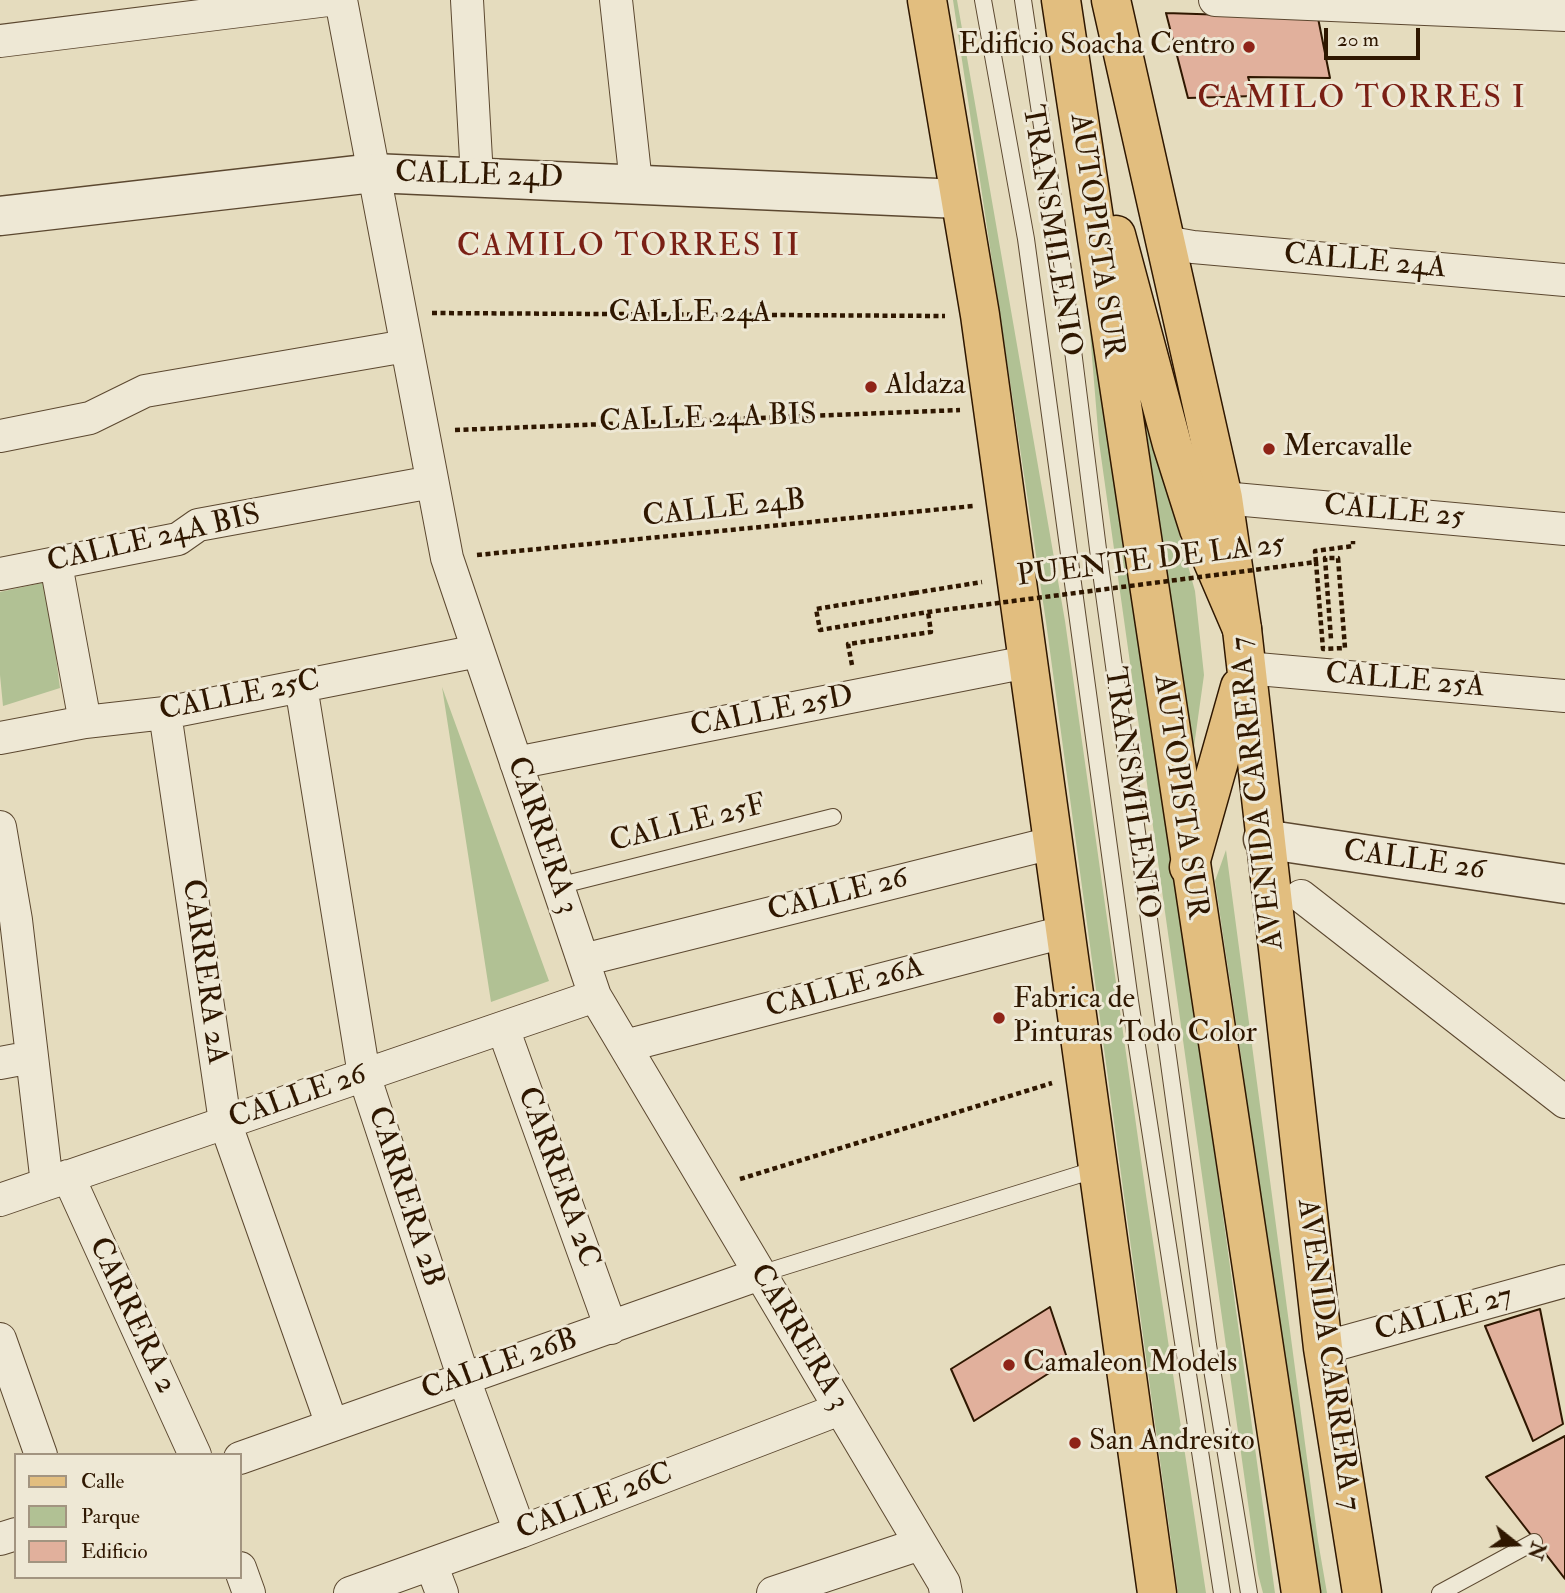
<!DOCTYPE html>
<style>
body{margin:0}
#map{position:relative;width:1565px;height:1593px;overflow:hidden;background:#e5dcbe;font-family:"IM FELL Double Pica",serif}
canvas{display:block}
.legend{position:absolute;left:14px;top:1453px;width:228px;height:126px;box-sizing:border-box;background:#eee8d5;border:2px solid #a29480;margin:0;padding:9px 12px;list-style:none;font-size:21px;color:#2f1700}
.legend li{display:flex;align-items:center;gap:14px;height:35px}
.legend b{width:35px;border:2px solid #a29480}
.north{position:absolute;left:1481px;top:1509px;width:70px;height:70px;-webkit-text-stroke:5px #eee8d5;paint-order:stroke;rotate:108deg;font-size:19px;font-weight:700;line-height:28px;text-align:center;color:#2f1700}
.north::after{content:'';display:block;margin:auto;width:24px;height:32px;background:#2f1700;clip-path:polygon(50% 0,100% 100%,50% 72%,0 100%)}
.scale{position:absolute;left:1324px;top:28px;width:96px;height:32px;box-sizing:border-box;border:4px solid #2f1700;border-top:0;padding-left:9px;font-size:21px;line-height:24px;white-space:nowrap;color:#2f1700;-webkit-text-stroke:5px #eee8d5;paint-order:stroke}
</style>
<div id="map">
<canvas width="1565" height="1593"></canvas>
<ul class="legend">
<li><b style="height:9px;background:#e2be7f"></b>Calle</li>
<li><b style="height:19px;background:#b1c194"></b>Parque</li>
<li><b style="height:19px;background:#e1b09c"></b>Edificio</li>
</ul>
<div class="north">N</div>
<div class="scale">20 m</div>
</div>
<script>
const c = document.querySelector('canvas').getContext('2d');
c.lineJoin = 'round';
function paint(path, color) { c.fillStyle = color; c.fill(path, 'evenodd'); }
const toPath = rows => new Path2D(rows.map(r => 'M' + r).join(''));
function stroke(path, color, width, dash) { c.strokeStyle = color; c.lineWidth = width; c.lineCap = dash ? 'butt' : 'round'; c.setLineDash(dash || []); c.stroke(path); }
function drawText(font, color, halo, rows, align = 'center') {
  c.font = font + ' "IM FELL Double Pica",serif'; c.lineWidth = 6; c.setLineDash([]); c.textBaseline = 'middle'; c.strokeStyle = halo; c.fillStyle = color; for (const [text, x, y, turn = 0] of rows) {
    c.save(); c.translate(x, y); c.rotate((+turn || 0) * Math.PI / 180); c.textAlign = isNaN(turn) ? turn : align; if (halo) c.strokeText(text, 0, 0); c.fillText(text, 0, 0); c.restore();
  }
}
const green = toPath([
 [953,0,957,0,1065,621,1146,1195,1206,1593,1178,1593,1046,622],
 [1080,212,1134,570,1275,1593,1263,1593,1258,1574,1099,442],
 [1143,404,1195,591,1204,675,1191,768],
 [46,582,60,688,3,706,0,675,0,592],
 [442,687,549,981,491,1002],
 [1226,850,1318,1541,1327,1593,1320,1593,1268,1282,1242,1063,1215,881]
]);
const building = toPath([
 [1166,13,1318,18,1330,78,1248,77,1254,96,1188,98,1166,13],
 [1050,1307,1068,1361,974,1421,951,1369,1050,1307],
 [1540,1309,1563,1424,1533,1441,1485,1326,1540,1309],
 [1565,1436,1565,1579,1486,1477,1565,1436]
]);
const path = toPath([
 [432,313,945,316],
 [455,430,960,410],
 [477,555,973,506],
 [1316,562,1315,551,1353,546,1353,541],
 [914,593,982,582],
 [852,665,848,644,931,632,928,612],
 [740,1179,1052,1083]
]);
const service = toPath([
 [983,0,1026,239,1130,1001,1222,1593],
 [1023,0,1059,239,1100,565,1208,1345,1249,1593],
 [558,886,833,817],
 [760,1274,1097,1169],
 [1440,1593,1534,1542]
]);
const minor = toPath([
 [341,0,447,558,595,996,944,1583,946,1593],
 [467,0,477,177],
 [616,0,636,183],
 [1215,0,1565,15],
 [0,41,328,0],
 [1165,242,1193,247,1565,280],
 [0,436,90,418,145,391,406,346],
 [1223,498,1565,529],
 [56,564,85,722],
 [0,574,178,539,198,525,432,482],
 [1246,668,1565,696],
 [301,686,364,1075,464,1379,520,1532],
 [165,713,225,1122,332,1425],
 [0,738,85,722,165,713,478,651],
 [516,763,1027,662],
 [0,827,16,920,47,1184],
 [1301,896,1565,1102],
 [583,960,1052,843],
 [503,1028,611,1328],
 [625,1046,1064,932],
 [0,1063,32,1057],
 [68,1176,195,1455],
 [0,1200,595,996],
 [0,1339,41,1455],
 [1323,1348,1565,1281],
 [240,1458,760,1274],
 [0,1539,16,1534],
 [431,1564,442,1593],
 [240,1568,249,1593],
 [350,1593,520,1532,840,1409],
 [773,1593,920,1544]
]);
const tertiary = toPath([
 [0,216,373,173,960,199],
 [1263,839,1565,884]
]);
const primary = toPath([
 [1111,0,1223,498,1242,629,1323,1348,1362,1593],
 [1189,867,1240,687]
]);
const trunk = toPath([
 [927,0,980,315,1157,1593],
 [1061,0,1301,1593],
 [1116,235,1172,444,1199,529,1242,629]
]);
const pathBridge = toPath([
 [914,593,816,609,820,630,928,612,1316,562,1323,649,1345,648,1338,558,1325,558,1331,639]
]);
const markers = [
 [1249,47,7,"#8f2418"],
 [871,387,7,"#8f2418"],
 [1269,449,7,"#8f2418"],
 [999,1018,7,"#8f2418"],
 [1009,1365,7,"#8f2418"],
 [1075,1443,7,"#8f2418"]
];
const poiNames = [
 ["Edificio Soacha Centro",1235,47,"right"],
 ["Aldaza",885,387],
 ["Mercavalle",1283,449],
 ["Fabrica de",1013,1001],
 ["Pinturas Todo Color",1013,1035],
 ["Camaleon Models",1023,1365],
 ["San Andresito",1089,1443]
];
const streetNames = [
 ["CALLE 24D",479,177,2],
 ["TRANSMILENIO",1050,231,81],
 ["AUTOPISTA SUR",1095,236,82],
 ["CALLE 24A",1365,263,5],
 ["CALLE 24A",690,315],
 ["CALLE 24A BIS",708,420,-2],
 ["CALLE 24B",724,510,-6],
 ["CALLE 25",1394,513,5],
 ["CALLE 24A BIS",154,540,-13],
 ["PUENTE DE LA 25",1151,562,-7],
 ["CALLE 25A",1405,682,5],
 ["CALLE 25C",240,697,-11],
 ["CALLE 25D",772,713,-11],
 ["TRANSMILENIO",1130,793,82],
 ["AVENIDA CARRERA 7",1259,793,-96],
 ["AUTOPISTA SUR",1179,797,82],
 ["CALLE 25F",688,825,-14],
 ["CARRERA 3",541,836,71],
 ["CALLE 26",1414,862,8],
 ["CALLE 26",838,896,-14],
 ["CARRERA 2A",203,972,82],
 ["CALLE 26A",845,989,-15],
 ["CALLE 26",298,1098,-19],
 ["CARRERA 2C",557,1178,70],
 ["CARRERA 2B",404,1197,72],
 ["CALLE 27",1444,1315,-15],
 ["CARRERA 2",131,1316,65],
 ["CARRERA 3",798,1338,59],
 ["AVENIDA CARRERA 7",1327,1355,82],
 ["CALLE 26B",500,1366,-19],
 ["CALLE 26C",595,1503,-21]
];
const neighbourhoodNames = [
 ["CAMILO TORRES I",1362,100],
 ["CAMILO TORRES II",629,248]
];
paint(green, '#b1c194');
paint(building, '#e1b09c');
stroke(building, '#2f1700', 2);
stroke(service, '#5c4830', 18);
stroke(minor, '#5c4830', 34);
stroke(tertiary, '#5c4830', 41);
stroke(primary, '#2f1700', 41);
stroke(trunk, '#2f1700', 41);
stroke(path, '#2f1700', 4.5, [5, 3.5]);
stroke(service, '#eee8d5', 16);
stroke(minor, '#eee8d5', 32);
stroke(tertiary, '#eee8d5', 38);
stroke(primary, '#e2be7f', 38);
stroke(trunk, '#e2be7f', 38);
stroke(pathBridge, '#2f1700', 4.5, [5, 3.5]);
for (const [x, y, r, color] of markers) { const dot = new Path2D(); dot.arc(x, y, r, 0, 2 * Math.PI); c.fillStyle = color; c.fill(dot); stroke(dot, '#eee8d5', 2.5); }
drawText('30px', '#2f1700', '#eee8d5', poiNames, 'left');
drawText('30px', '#2f1700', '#eee8d5', streetNames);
c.letterSpacing = '2px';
drawText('32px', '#7a1f14', '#eee8d5', neighbourhoodNames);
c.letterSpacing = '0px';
</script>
